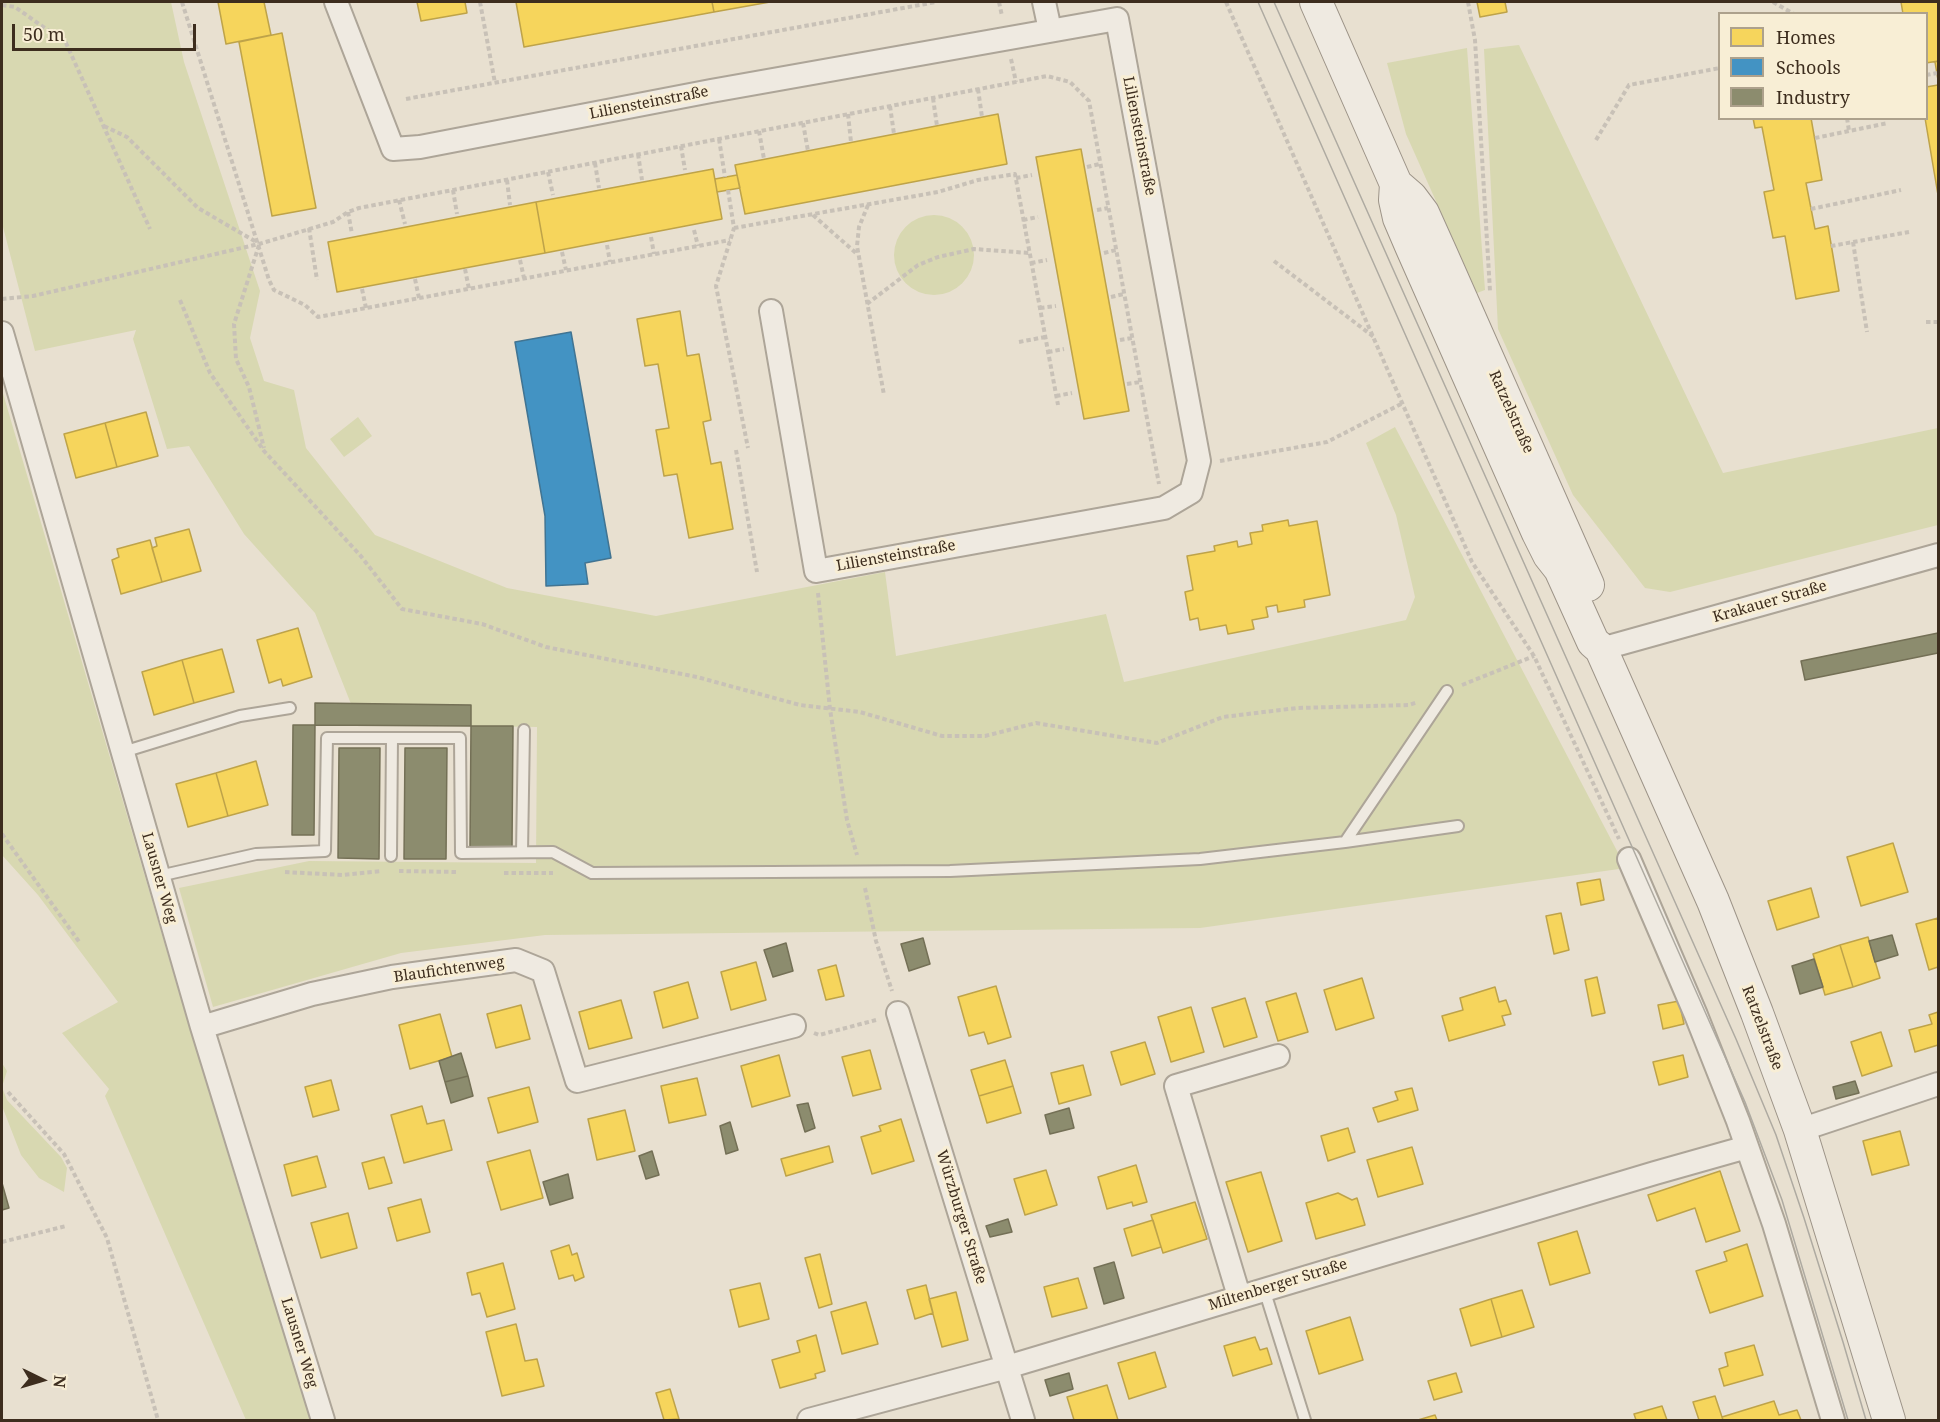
<!DOCTYPE html>
<meta charset="utf-8">
<style>
body{margin:0}
#map{position:relative;width:1940px;height:1422px;overflow:hidden;background:#e8e0d0;font-family:"Noto Serif",serif}
canvas{display:block}
.frame{position:absolute;inset:0;border:3px solid #3d2d1e;pointer-events:none}
.legend{position:absolute;left:1718px;top:12px;width:210px;height:108px;box-sizing:border-box;background:#f8eed5;border:2px solid #ada18c;margin:0;padding:8px 10px;list-style:none;font-size:18px;color:#3d2d1e}
.legend li{display:flex;align-items:center;gap:12px;height:30px}
.legend b{width:30px;border:2px solid #ada18c}
.north{position:absolute;left:12px;top:1350px;width:60px;height:60px;-webkit-text-stroke:4px #f8eed5;paint-order:stroke;rotate:95deg;font-size:16px;font-weight:700;line-height:24px;text-align:center;color:#3d2d1e}
.north::after{content:'';display:block;margin:auto;width:21px;height:27px;background:#3d2d1e;clip-path:polygon(50% 0,100% 100%,50% 72%,0 100%)}
.scale{position:absolute;left:12px;top:24px;width:184px;height:27px;box-sizing:border-box;border:3px solid #3d2d1e;border-top:0;padding-left:8px;font-size:18px;line-height:21px;white-space:nowrap;color:#3d2d1e;-webkit-text-stroke:4px #f8eed5;paint-order:stroke}
</style>
<div id="map">
<canvas width="1940" height="1422"></canvas>
<div class="frame"></div>
<ul class="legend">
<li><b style="height:16px;background:#f6d55c"></b>Homes</li>
<li><b style="height:16px;background:#4393c3"></b>Schools</li>
<li><b style="height:16px;background:#8c8c6e"></b>Industry</li>
</ul>
<div class="north">N</div>
<div class="scale">50 m</div>
</div>
<script>
const c = document.querySelector('canvas').getContext('2d');
c.lineJoin = 'round';
function paint(path, color) { c.fillStyle = color; c.fill(path, 'evenodd'); }
const toPath = rows => new Path2D(rows.map(r => 'M' + r).join(''));
function stroke(path, color, width, dash) { c.strokeStyle = color; c.lineWidth = width; c.lineCap = dash ? 'butt' : 'round'; c.setLineDash(dash || []); c.stroke(path); }
function drawText(font, color, halo, rows, align = 'center') {
  c.font = font + ' "Noto Serif",serif'; c.lineWidth = 6; c.setLineDash([]); c.textBaseline = 'middle'; c.strokeStyle = halo; c.fillStyle = color; for (const [text, x, y, turn = 0] of rows) {
    c.save(); c.translate(x, y); c.rotate((+turn || 0) * Math.PI / 180); c.textAlign = isNaN(turn) ? turn : align; if (halo) c.strokeText(text, 0, 0); c.fillText(text, 0, 0); c.restore();
  }
}
const green = toPath([
 [2,2,171,2,184,62,260,291,250,338,264,381,294,390,306,448,375,535,507,588,656,616,885,572,896,656,1106,614,1124,682,1406,620,1415,597,1396,515,1366,443,1395,427,1626,868,1200,928,545,935,401,953,213,1007,179,888,309,861,536,863,537,727,471,726,471,705,351,704,315,613,244,534,189,446,167,449,133,339,136,330,35,351,2,223],
 [1519,45,1723,473,1938,428,1938,525,1670,592,1645,588,1573,495,1498,329,1484,49],
 [1467,48,1485,290,1477,293,1406,134,1387,63],
 '894 255a40 40 0 1 1 80 0a40 40 0 1 1-80 0Z',
 [2,390,186,1016,262,1266,313,1420,246,1420,105,1096,109,1089,62,1033,118,1002,38,895,2,855],
 [358,417,372,436,344,457,330,439],
 [2,1063,7,1071,2,1087,7,1100,61,1157,67,1168,64,1192,39,1178,21,1155,2,1106]
]);
const homes = toPath([
 [218,2,264,2,271,35,226,44,218,2],
 [417,2,465,2,467,13,421,21,417,2],
 [516,2,712,2,714,12,524,47,516,2],
 [712,2,770,2,714,12,712,2],
 [1477,2,1505,2,1507,12,1480,17,1477,2],
 [1901,2,1938,2,1938,61,1926,63,1926,14,1903,14,1901,2],
 [282,33,316,208,272,216,239,42,282,33],
 [1938,61,1938,80,1935,62,1938,61],
 [1938,85,1938,195,1925,118,1926,118,1926,87,1938,85],
 [998,114,1007,164,745,214,735,165,998,114],
 [1753,118,1811,118,1822,180,1806,183,1815,229,1828,226,1839,291,1796,299,1785,236,1773,238,1764,192,1774,190,1762,127,1755,128,1753,118],
 [1081,149,1129,411,1084,419,1036,157,1081,149],
 [713,169,722,219,545,253,536,202,713,169],
 [737,175,740,188,717,192,715,179,737,175],
 [536,202,545,253,337,292,328,242,536,202],
 [680,311,687,356,699,354,711,420,703,422,711,464,721,462,733,529,689,538,677,474,664,476,656,430,669,428,658,364,645,366,637,319,680,311],
 [146,412,158,456,117,467,105,423,146,412],
 [105,423,117,467,76,478,64,434,105,423],
 [1288,520,1289,526,1317,521,1330,595,1304,600,1305,607,1278,612,1277,605,1266,607,1268,617,1252,620,1254,629,1228,634,1226,625,1200,630,1198,618,1190,620,1185,592,1193,590,1187,556,1215,551,1214,546,1237,541,1238,547,1252,544,1250,533,1263,531,1262,525,1288,520],
 [189,529,201,571,162,582,152,548,157,546,155,538,189,529],
 [150,540,162,582,121,594,112,560,119,557,117,549,150,540],
 [298,628,312,677,283,686,281,679,269,683,257,640,298,628],
 [222,649,234,692,194,703,182,660,222,649],
 [182,660,194,703,154,715,142,672,182,660],
 [256,761,268,805,228,816,216,773,256,761],
 [216,773,228,816,188,827,176,784,216,773],
 [1893,843,1908,892,1861,906,1847,857,1893,843],
 [1600,879,1604,900,1581,905,1577,883,1600,879],
 [1811,888,1819,917,1777,930,1768,901,1811,888],
 [1561,913,1569,950,1554,954,1546,916,1561,913],
 [1938,918,1938,967,1929,970,1916,924,1938,918],
 [1868,937,1880,978,1853,987,1840,945,1868,937],
 [1840,945,1853,987,1825,995,1813,954,1840,945],
 [756,962,766,1000,731,1010,721,972,756,962],
 [836,965,844,996,826,1000,818,970,836,965],
 [1597,977,1605,1013,1592,1016,1585,980,1597,977],
 [1362,978,1374,1018,1336,1030,1324,990,1362,978],
 [688,982,698,1018,663,1028,654,992,688,982],
 [996,986,1011,1037,988,1044,984,1032,969,1036,958,997,996,986],
 [1495,987,1499,1002,1506,1000,1511,1014,1502,1016,1505,1025,1449,1041,1442,1016,1463,1010,1460,998,1495,987],
 [1296,993,1308,1032,1278,1041,1266,1002,1296,993],
 [1245,998,1257,1037,1224,1047,1212,1008,1245,998],
 [621,1000,632,1038,589,1049,579,1012,621,1000],
 [1679,1001,1684,1024,1663,1029,1658,1005,1679,1001],
 [521,1005,530,1039,496,1048,487,1014,521,1005],
 [1191,1007,1204,1052,1171,1062,1158,1017,1191,1007],
 [1938,1012,1938,1045,1915,1052,1909,1030,1932,1024,1929,1015,1938,1012],
 [440,1014,452,1057,410,1069,399,1025,440,1014],
 [1881,1032,1892,1066,1862,1076,1851,1042,1881,1032],
 [1145,1042,1155,1074,1121,1085,1111,1052,1145,1042],
 [870,1050,881,1089,853,1096,842,1057,870,1050],
 [779,1055,790,1096,752,1107,741,1066,779,1055],
 [1683,1055,1688,1077,1659,1085,1653,1062,1683,1055],
 [1005,1060,1013,1086,979,1096,971,1070,1005,1060],
 [1083,1065,1091,1095,1059,1104,1051,1073,1083,1065],
 [697,1078,706,1115,669,1123,661,1086,697,1078],
 [331,1080,339,1110,313,1117,305,1087,331,1080],
 [1013,1086,1021,1113,987,1123,979,1096,1013,1086],
 [529,1087,538,1122,498,1133,488,1098,529,1087],
 [1412,1088,1418,1110,1378,1122,1373,1108,1398,1100,1395,1092,1412,1088],
 [422,1106,427,1124,444,1120,452,1150,404,1163,391,1115,422,1106],
 [625,1110,635,1151,597,1160,588,1119,625,1110],
 [901,1119,914,1161,872,1174,861,1137,881,1131,879,1126,901,1119],
 [1348,1128,1355,1152,1328,1161,1321,1136,1348,1128],
 [1900,1131,1909,1165,1872,1175,1863,1141,1900,1131],
 [829,1146,833,1162,786,1176,781,1159,829,1146],
 [1412,1147,1423,1184,1378,1197,1367,1160,1412,1147],
 [530,1150,543,1198,501,1210,487,1162,530,1150],
 [317,1156,326,1187,292,1196,284,1165,317,1156],
 [384,1157,392,1183,369,1189,362,1163,384,1157],
 [1136,1165,1147,1202,1133,1206,1132,1202,1107,1209,1098,1177,1136,1165],
 [1046,1170,1057,1205,1025,1215,1014,1179,1046,1170],
 [1720,1171,1740,1231,1706,1242,1695,1208,1657,1221,1648,1195,1720,1171],
 [1261,1172,1282,1241,1248,1252,1226,1182,1261,1172],
 [1338,1193,1352,1200,1357,1198,1365,1225,1316,1239,1306,1203,1338,1193],
 [421,1199,430,1232,397,1241,388,1208,421,1199],
 [1195,1202,1207,1239,1163,1253,1151,1215,1195,1202],
 [348,1213,357,1248,321,1258,311,1223,348,1213],
 [1153,1220,1161,1247,1132,1256,1124,1229,1153,1220],
 [1577,1231,1590,1273,1550,1285,1538,1243,1577,1231],
 [1747,1244,1763,1296,1710,1313,1696,1271,1727,1261,1724,1252,1747,1244],
 [569,1245,572,1255,577,1253,584,1277,575,1281,573,1275,559,1279,551,1251,569,1245],
 [820,1254,832,1304,819,1308,805,1258,820,1254],
 [503,1263,515,1309,487,1317,480,1293,472,1295,467,1273,503,1263],
 [1078,1278,1087,1308,1052,1317,1044,1287,1078,1278],
 [760,1283,769,1319,739,1327,730,1290,760,1283],
 [926,1285,933,1313,915,1319,907,1290,926,1285],
 [1522,1290,1534,1327,1502,1337,1491,1299,1522,1290],
 [956,1292,968,1340,942,1347,929,1299,956,1292],
 [1491,1299,1502,1337,1471,1346,1460,1309,1491,1299],
 [866,1302,878,1344,842,1354,831,1312,866,1302],
 [1350,1317,1363,1360,1319,1374,1306,1331,1350,1317],
 [516,1324,525,1361,537,1359,544,1386,502,1396,486,1332,516,1324],
 [816,1335,825,1371,815,1374,816,1378,780,1388,772,1360,800,1352,797,1341,816,1335],
 [1255,1337,1260,1350,1267,1348,1272,1364,1233,1376,1224,1346,1255,1337],
 [1754,1345,1763,1375,1724,1386,1719,1369,1728,1366,1725,1353,1754,1345],
 [1155,1352,1166,1387,1129,1399,1118,1363,1155,1352],
 [1456,1373,1462,1392,1434,1400,1428,1381,1456,1373],
 [1107,1385,1118,1420,1074,1420,1067,1397,1107,1385],
 [670,1389,679,1419,664,1420,656,1393,670,1389],
 [1715,1396,1723,1420,1699,1420,1693,1402,1715,1396],
 [1774,1401,1779,1415,1797,1410,1801,1420,1723,1420,1722,1417,1774,1401],
 [1662,1406,1667,1420,1636,1420,1634,1414,1662,1406],
 [1435,1415,1437,1420,1418,1420,1435,1415]
]);
const schools = toPath([
 [571,332,611,558,585,563,588,584,546,586,545,516,515,342,571,332]
]);
const industry = toPath([
 [1938,633,1938,653,1805,680,1801,661,1938,633],
 [315,703,471,705,471,726,315,725,315,703],
 [293,725,315,725,314,835,292,835,293,725],
 [471,726,513,726,512,847,470,847,471,726],
 [339,748,380,748,379,859,338,858,339,748],
 [405,748,447,748,446,859,404,859,405,748],
 [1892,935,1898,955,1875,962,1869,941,1892,935],
 [923,938,930,964,909,971,901,944,923,938],
 [786,943,793,971,773,977,764,950,786,943],
 [1814,959,1823,987,1800,994,1792,966,1814,959],
 [461,1053,468,1076,445,1082,439,1061,461,1053],
 [468,1076,473,1096,451,1103,445,1082,468,1076],
 [1855,1081,1859,1093,1836,1099,1833,1087,1855,1081],
 [808,1103,815,1128,805,1132,797,1105,808,1103],
 [1069,1108,1074,1128,1050,1134,1045,1115,1069,1108],
 [730,1122,738,1150,726,1154,720,1126,730,1122],
 [652,1151,659,1175,646,1179,639,1156,652,1151],
 [568,1174,573,1198,550,1205,543,1182,568,1174],
 [2,1183,9,1208,2,1210,2,1183],
 [1008,1219,1012,1232,990,1237,986,1226,1008,1219],
 [1114,1262,1124,1298,1104,1304,1094,1268,1114,1262],
 [1069,1373,1073,1389,1050,1396,1045,1380,1069,1373]
]);
const path = toPath([
 [182,2,269,280,274,290,305,305,318,317,730,240],
 [480,2,495,83],
 [999,2,1002,16],
 [1226,2,1472,562,1534,656,1619,839],
 [1468,2,1475,40,1490,291],
 [1773,2,1794,14],
 [2,5,15,7,66,43,150,229],
 [1011,59,1016,82],
 [1926,75,1937,73],
 [978,89,982,117],
 [933,98,937,126],
 [406,99,936,2],
 [890,106,894,134],
 [848,114,851,142],
 [1847,118,1849,131],
 [803,123,808,151],
 [104,126,127,137,198,208,258,243],
 [759,131,764,159],
 [1815,138,1888,123],
 [719,139,725,177],
 [1596,140,1629,85,1720,68],
 [681,146,685,170],
 [638,154,642,180],
 [595,163,599,188],
 [1087,167,1100,164],
 [548,172,553,195],
 [1016,178,1032,175],
 [507,180,510,205],
 [453,190,457,214],
 [728,190,734,228,716,286,748,448],
 [399,200,405,224],
 [868,205,859,227,857,246,884,395],
 [1811,209,1901,190],
 [1097,210,1108,208],
 [348,212,352,234],
 [813,215,857,254],
 [1023,220,1038,217],
 [309,228,317,280],
 [734,228,938,192,978,180,1015,174,1058,405],
 [694,230,698,246],
 [651,237,654,254],
 [1853,242,1867,332],
 [259,245,234,324,236,359,249,387,264,448],
 [607,245,610,262],
 [1831,246,1909,232],
 [562,252,566,270],
 [1104,253,1116,250],
 [520,260,524,278],
 [1274,261,1374,337],
 [1031,263,1047,260],
 [465,269,469,289],
 [415,279,419,298],
 [362,289,366,308],
 [1111,297,1124,294],
 [2,299,33,296,259,244,333,222,348,212,359,208,1047,76,1070,82,1089,101,1159,484],
 [180,300,210,373,264,451,360,555,402,609,482,624,546,647,697,677,800,705,860,712,942,736,985,736,1036,723,1157,743,1223,717,1297,708,1409,705,1418,702],
 [867,304,918,265,938,257,974,249,1029,253],
 [1040,308,1056,306],
 [1926,322,1938,322],
 [1120,340,1132,338],
 [1019,342,1045,337],
 [1048,352,1064,349],
 [1127,384,1140,382],
 [1056,396,1072,393],
 [736,450,757,572],
 [1220,461,1327,442,1403,403],
 [818,593,830,709,847,820,857,855],
 [1462,685,1534,656],
 [2,834,80,943],
 [399,871,457,872],
 [285,872,342,875,382,871],
 [504,873,553,873],
 [865,888,876,941,892,991],
 [814,1033,819,1035,876,1020],
 [8,1092,64,1154,107,1238,158,1420],
 [2,1242,66,1226]
]);
const service = toPath([
 [123,752,240,716,290,708],
 [1345,842,1458,826],
 [522,852,524,730],
 [391,856,392,738],
 [159,876,256,854,325,851,327,738,460,738,461,853,553,852,592,873,950,871,1200,859,1345,842,1447,691],
 [1264,1289,1305,1420]
]);
const minor = toPath([
 [336,2,393,149,420,147,711,91,1117,19,1199,461,1191,492,1164,508,816,571,771,311],
 [1044,2,1050,30],
 [2,333,202,1027,323,1420],
 [1601,649,1938,555],
 [1629,859,1696,1015,1738,1121,1774,1224,1833,1420],
 [898,1013,1023,1420],
 [202,1027,312,994,392,977,516,960,543,971,577,1081,794,1026],
 [1800,1130,1938,1084],
 [1239,1296,1176,1086,1278,1056],
 [809,1420,1007,1367,1655,1173,1747,1147]
]);
const secondary = toPath([
 [1316,2,1396,184,1411,197,1423,213,1441,253,1588,585],
 [1396,184,1395,200,1399,218,1411,246,1538,533,1549,555,1560,569,1593,642,1601,649,1713,901,1757,1013,1800,1130,1889,1420]
]);
const tram = toPath([
 [1258,2,1745,1102,1782,1200,1848,1420],
 [1274,2,1736,1039,1776,1135,1804,1218,1843,1342,1866,1420]
]);
const streetNames = [
 ["Liliensteinstraße",649,103,-11],
 ["Liliensteinstraße",1139,136,79],
 ["Ratzelstraße",1511,412,66],
 ["Liliensteinstraße",896,556,-10],
 ["Krakauer Straße",1770,602,-16],
 ["Lausner Weg",159,878,74],
 ["Blaufichtenweg",449,970,-8],
 ["Ratzelstraße",1762,1028,69],
 ["Würzburger Straße",961,1217,73],
 ["Miltenberger Straße",1278,1285,-17],
 ["Lausner Weg",299,1343,73]
];
paint(green, '#d8d8b1');
paint(homes, '#f6d55c');
stroke(homes, '#bea349', 1.5);
paint(schools, '#4393c3');
stroke(schools, '#417492', 1.5);
paint(industry, '#8c8c6e');
stroke(industry, '#747056', 1.5);
stroke(service, '#ada598', 14);
stroke(minor, '#ada598', 26);
stroke(secondary, '#9d9488', 34);
stroke(path, '#c8c1b7', 4, [4.5, 3]);
stroke(service, '#efeae1', 10);
stroke(minor, '#efeae1', 22);
stroke(secondary, '#efeae1', 32);
stroke(tram, '#aeaaa1', 1.5);
drawText('15px', '#3d2d1e', '#f8eed5', streetNames);
</script>
